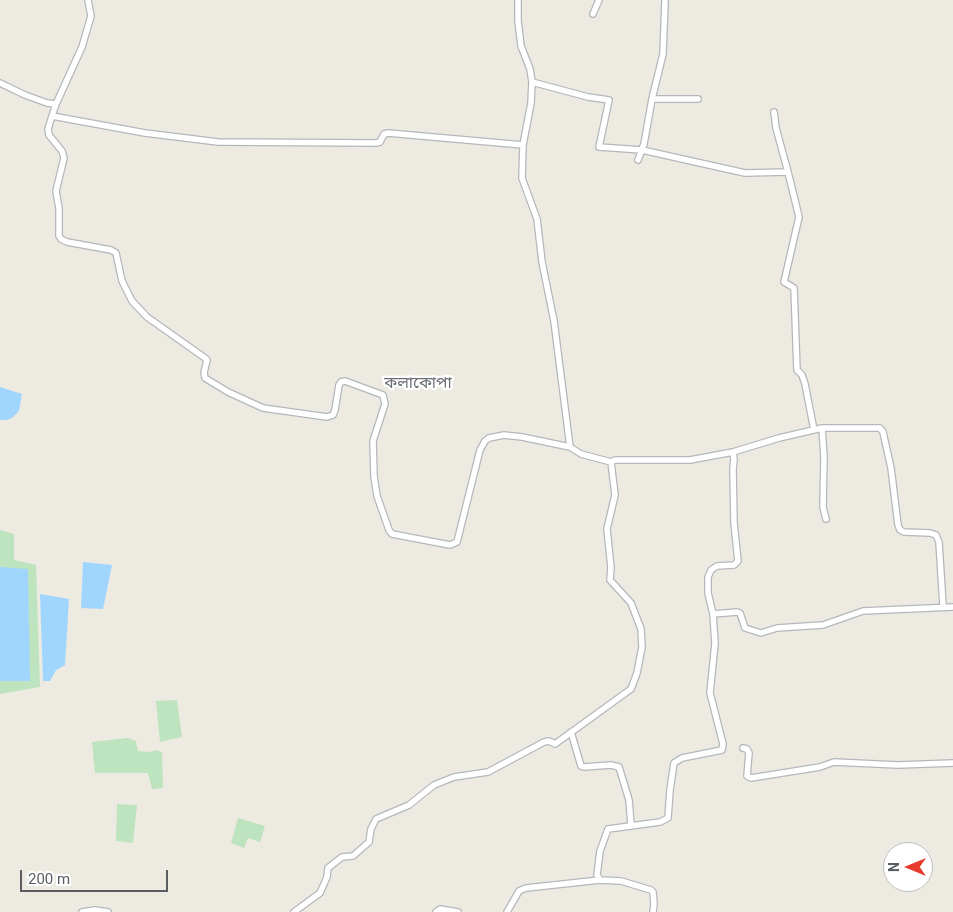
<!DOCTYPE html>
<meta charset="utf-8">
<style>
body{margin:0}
#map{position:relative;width:953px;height:912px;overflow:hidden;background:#edeae1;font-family:Roboto,sans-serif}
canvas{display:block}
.north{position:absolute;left:883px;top:842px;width:50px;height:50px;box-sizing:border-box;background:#fff;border:1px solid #bdbec0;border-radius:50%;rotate:270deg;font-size:14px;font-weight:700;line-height:20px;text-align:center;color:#5a5d62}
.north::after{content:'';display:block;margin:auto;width:18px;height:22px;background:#e73c2d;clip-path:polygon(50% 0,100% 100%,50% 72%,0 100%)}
.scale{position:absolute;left:20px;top:870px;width:148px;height:22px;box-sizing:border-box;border:2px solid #5a5d62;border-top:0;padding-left:6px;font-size:15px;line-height:18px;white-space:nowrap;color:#5a5d62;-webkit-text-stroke:4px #fff;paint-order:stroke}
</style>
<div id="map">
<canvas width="953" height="912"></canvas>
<div class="north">N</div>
<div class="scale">200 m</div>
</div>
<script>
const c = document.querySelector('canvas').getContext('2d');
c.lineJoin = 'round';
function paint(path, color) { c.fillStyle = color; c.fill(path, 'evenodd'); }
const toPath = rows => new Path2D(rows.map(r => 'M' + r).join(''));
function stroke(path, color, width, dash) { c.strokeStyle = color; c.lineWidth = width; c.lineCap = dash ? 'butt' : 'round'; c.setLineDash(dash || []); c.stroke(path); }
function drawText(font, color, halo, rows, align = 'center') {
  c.font = font + ' Roboto,"Noto Sans Bengali",sans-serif'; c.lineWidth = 4.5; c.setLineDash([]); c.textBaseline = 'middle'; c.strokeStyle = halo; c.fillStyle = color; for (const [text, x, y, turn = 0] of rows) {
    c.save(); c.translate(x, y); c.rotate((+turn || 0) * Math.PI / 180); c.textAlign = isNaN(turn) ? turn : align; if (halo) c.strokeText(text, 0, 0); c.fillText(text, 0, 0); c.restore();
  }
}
const green = toPath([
 [0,530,14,534,14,560,36,565,40,687,0,694],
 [177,700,182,737,160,742,156,701],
 [128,738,136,741,138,751,151,752,155,750,162,752,163,788,152,789,148,773,95,773,92,742],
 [117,804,137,805,133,843,116,841],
 [238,818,265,826,260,842,248,838,244,848,231,843]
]);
const water = toPath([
 [0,387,22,394,19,411,12,418,7,420,0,420],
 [83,562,112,565,103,609,81,608],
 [0,567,28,569,30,681,0,681],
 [40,594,69,599,65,665,56,670,50,681,43,681]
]);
const street = toPath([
 [518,0,518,21,521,46,530,69,532,82,531,103,523,145],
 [593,14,599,0],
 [532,82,588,97,609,100,599,147,642,150,745,173,788,172,776,128,774,112],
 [0,83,25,95,47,103,56,104,52,116,145,133,218,142,376,143,380,142,384,134,388,133,523,145,522,178,537,219,542,262,554,321,570,447,581,454,611,462,615,495,607,529,611,568,610,580,631,603,641,629,642,647,637,673,631,689,555,744,549,741,544,742,488,772,454,777,434,785,409,805,376,819,371,829,369,842,353,856,342,857,328,868,327,877,320,893,294,912],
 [652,99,698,99],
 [56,104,82,47,91,16,88,0],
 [52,116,48,129,49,135,62,151,64,158,56,191,59,208,59,236,61,239,67,242,111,250,116,253,122,281,132,301,147,317,205,358,207,360,204,373,205,378,228,392,263,408,327,417,333,415,335,410,339,385,341,382,345,381,383,395,385,404,373,441,374,476,377,496,389,530,392,534,450,545,457,542,480,450,485,441,489,438,504,435,522,437,570,447],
 [638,160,644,144,652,99,663,54,665,1],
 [788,172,799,217,784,282,794,288,797,370,802,375,805,384,814,430],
 [822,428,824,457,823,507,826,519],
 [733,452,779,438,822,428,880,428,883,432,891,468,898,525,900,530,904,532,930,533,936,535,939,542,943,606],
 [611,462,615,460,690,460,733,452,734,459,733,470,734,523,738,561,734,565,717,566,711,570,708,577,708,593,713,614,715,643,710,693,723,744,722,750,682,758,674,763,670,790,668,818,660,822,608,829,600,851,597,875,600,880,621,881,651,890,653,892,654,904,653,912],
 [713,614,737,612,740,613,745,628,761,633,777,628,823,625,863,611,953,607],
 [571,732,581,766,584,767,611,765,619,767,629,800,631,825],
 [743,748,747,749,749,753,747,776,751,778,820,767,834,762,898,765,953,763],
 [82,912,95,910,108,912],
 [436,912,440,909,458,912],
 [507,912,519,891,526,888,600,880]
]);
const quarterNames = [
 ["কলাকোপা",418,384]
];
paint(green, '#bde4be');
paint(water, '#a0d5fe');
stroke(street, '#b4b7bc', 8);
stroke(street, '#fff', 5.5);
drawText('16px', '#6b6f74', '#fff', quarterNames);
</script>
